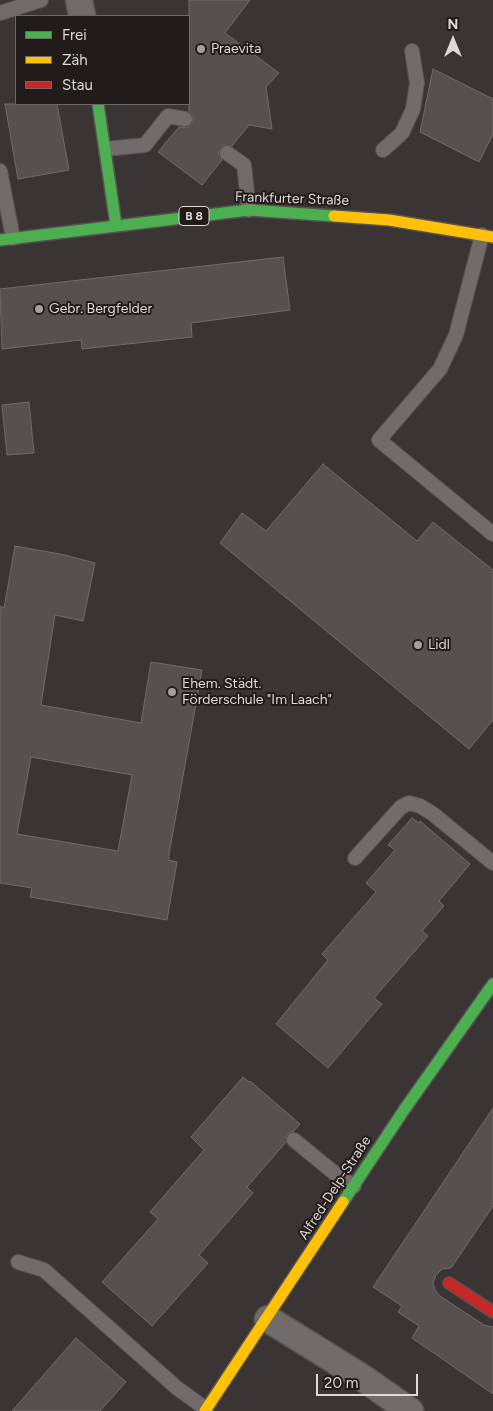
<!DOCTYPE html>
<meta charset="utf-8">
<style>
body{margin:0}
#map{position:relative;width:493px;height:1411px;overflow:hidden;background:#3a3434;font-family:Figtree,sans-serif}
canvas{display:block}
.legend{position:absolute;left:15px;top:15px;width:175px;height:90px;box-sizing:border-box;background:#211c1a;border:1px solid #6d6765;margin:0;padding:6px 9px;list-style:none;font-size:15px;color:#dfd8d6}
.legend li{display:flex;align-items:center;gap:10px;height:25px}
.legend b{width:25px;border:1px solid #6d6765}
.north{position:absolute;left:428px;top:15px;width:50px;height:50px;-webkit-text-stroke:4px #211c1a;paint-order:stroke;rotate:0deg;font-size:14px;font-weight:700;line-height:20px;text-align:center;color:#dfd8d6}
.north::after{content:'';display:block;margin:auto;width:18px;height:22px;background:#dfd8d6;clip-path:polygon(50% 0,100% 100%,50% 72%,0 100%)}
.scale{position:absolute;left:316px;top:1374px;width:102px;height:22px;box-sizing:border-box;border:2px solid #dfd8d6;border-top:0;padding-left:6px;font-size:15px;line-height:18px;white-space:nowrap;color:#dfd8d6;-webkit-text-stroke:4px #211c1a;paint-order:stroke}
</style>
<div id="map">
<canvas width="493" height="1411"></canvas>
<ul class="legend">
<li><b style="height:6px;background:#4caf50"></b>Frei</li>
<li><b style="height:6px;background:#ffc107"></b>Zäh</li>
<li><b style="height:6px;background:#c62828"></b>Stau</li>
</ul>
<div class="north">N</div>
<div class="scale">20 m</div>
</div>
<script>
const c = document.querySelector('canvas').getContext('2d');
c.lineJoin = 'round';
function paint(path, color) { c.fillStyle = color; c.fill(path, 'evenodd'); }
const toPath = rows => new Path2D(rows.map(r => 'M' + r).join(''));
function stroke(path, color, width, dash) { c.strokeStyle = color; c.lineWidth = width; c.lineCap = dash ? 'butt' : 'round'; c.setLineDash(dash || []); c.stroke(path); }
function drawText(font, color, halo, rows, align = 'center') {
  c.font = font + ' Figtree,sans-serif'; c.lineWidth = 4; c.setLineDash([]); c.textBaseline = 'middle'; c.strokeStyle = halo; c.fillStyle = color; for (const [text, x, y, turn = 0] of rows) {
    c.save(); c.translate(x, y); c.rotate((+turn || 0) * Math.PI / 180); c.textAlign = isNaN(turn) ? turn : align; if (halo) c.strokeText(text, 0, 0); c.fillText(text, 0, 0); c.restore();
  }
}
const building = toPath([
 [189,0,250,0,225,33,279,73,266,87,272,129,249,125,232,146,223,145,218,153,222,160,202,185,158,152,179,127,188,127,193,121,193,116,189,111,189,0],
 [433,69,493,99,493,134,479,162,420,132,433,69],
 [5,104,57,104,69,170,18,179,5,104],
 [283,257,290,310,191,323,192,337,82,349,81,340,2,349,0,289,283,257],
 [29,402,34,453,7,455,2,405,29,402],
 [323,464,417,541,433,522,493,570,493,720,469,749,220,543,242,513,266,531,323,464],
 [15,546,65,555,95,563,83,621,55,615,41,705,141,723,151,662,202,670,168,860,177,862,167,920,30,897,32,888,0,883,0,606,4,608,15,546],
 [31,757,132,775,118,851,17,834,31,757],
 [412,818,419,823,420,821,470,864,439,901,444,906,422,931,428,936,374,998,382,1004,328,1068,276,1024,328,960,322,954,376,892,366,883,395,850,388,845,412,818],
 [243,1077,249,1082,250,1081,300,1124,294,1131,288,1134,286,1142,247,1187,253,1193,199,1255,208,1263,152,1326,102,1282,158,1219,150,1212,204,1150,191,1137,243,1077],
 [493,1108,493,1206,451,1268,442,1269,436,1275,433,1283,435,1290,440,1296,484,1325,493,1327,493,1394,412,1338,419,1326,398,1312,402,1306,373,1287,493,1108],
 [76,1338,126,1382,100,1411,12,1411,76,1338]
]);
const lane = toPath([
 [0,13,41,0],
 [106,149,145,145,168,116,185,119],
 [383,150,402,133,413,109,417,83,412,51],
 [227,153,244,165,249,210],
 [0,171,13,238],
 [482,235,456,335,440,369,379,440,493,534],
 [355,858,401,807,409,803,420,806,433,814,493,863],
 [294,1140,338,1176,354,1186],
 [18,1262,44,1270,177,1388,206,1409]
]);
const street = toPath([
 [79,0,82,16],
 [268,1319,363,1378,410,1411]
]);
const fast = toPath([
 [98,104,116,225],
 [0,240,249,210,334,216],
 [343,1202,404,1110,493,984]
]);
const slow = toPath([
 [334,216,389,220,493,237],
 [205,1411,343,1202]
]);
const jam = toPath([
 [449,1283,493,1312]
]);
const markers = [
 [201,49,5,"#a59f9d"],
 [39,309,5,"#a59f9d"],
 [418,645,5,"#a59f9d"],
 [172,692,5,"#a59f9d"]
];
const shields = [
 [194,216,30]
];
const shieldNames = [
 ["B 8",194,216]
];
const poiNames = [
 ["Praevita",211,49],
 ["Gebr. Bergfelder",49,309],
 ["Lidl",428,645],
 ["Ehem. Städt.",182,684],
 ["Förderschule \"Im Laach\"",182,700]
];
const streetNames = [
 ["Frankfurter Straße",292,199,2],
 ["Alfred-Delp-Straße",335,1188,-57]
];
paint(building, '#565051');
stroke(building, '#706b6c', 1);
stroke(lane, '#575252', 16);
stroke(street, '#575252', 29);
stroke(fast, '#575252', 14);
stroke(slow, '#575252', 14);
stroke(jam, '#575252', 14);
stroke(lane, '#716c69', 14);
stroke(street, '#716c69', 26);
stroke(fast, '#4caf50', 11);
stroke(slow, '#ffc107', 11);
stroke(jam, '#c62828', 11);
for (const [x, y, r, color] of markers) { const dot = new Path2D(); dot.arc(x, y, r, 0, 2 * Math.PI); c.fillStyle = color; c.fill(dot); stroke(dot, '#211c1a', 2); }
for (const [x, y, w] of shields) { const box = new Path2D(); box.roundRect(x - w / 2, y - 9.5, w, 19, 4); c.fillStyle = '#211c1a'; c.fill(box); stroke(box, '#dfd8d6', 1); }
drawText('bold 12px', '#dfd8d6', null, shieldNames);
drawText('14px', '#dfd8d6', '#211c1a', poiNames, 'left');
drawText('14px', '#dfd8d6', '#211c1a', streetNames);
</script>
